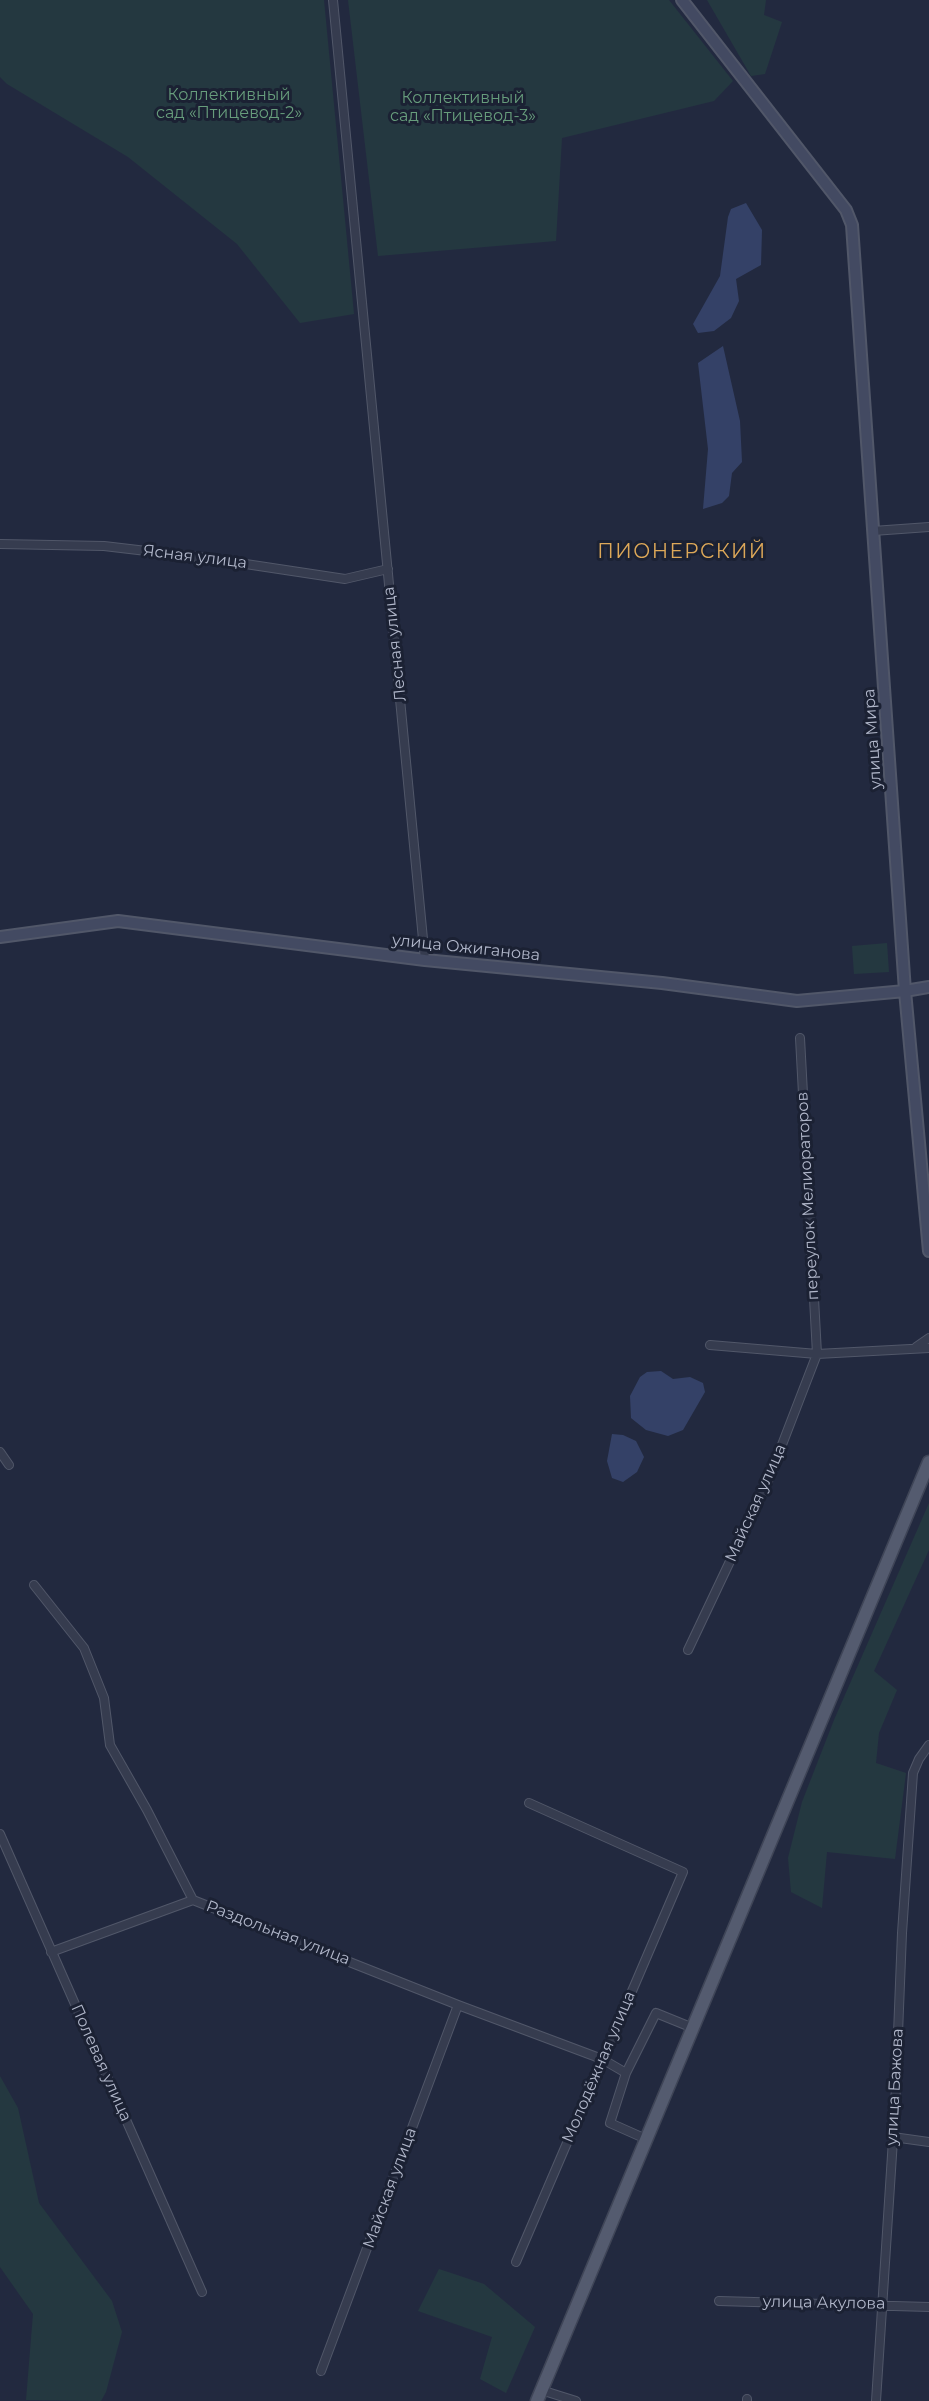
<!DOCTYPE html>
<meta charset="utf-8">
<style>
body{margin:0}
canvas{display:block;background:#22293f}
</style>
<canvas width="929" height="2401"></canvas>
<script>
const c = document.querySelector('canvas').getContext('2d');
c.lineJoin = 'round';
function paint(path, color) { c.fillStyle = color; c.fill(path, 'evenodd'); }
const toPath = rows => new Path2D(rows.map(r => 'M' + r).join(''));
function stroke(path, color, width, dash) { c.strokeStyle = color; c.lineWidth = width; c.lineCap = dash ? 'butt' : 'round'; c.setLineDash(dash || []); c.stroke(path); }
function drawText(font, color, halo, rows, align = 'center') {
  c.font = font + ' Montserrat,sans-serif'; c.lineWidth = 6; c.setLineDash([]); c.textBaseline = 'middle'; c.strokeStyle = halo; c.fillStyle = color; for (const [text, x, y, turn = 0] of rows) {
    c.save(); c.translate(x, y); c.rotate((+turn || 0) * Math.PI / 180); c.textAlign = isNaN(turn) ? turn : align; if (halo) c.strokeText(text, 0, 0); c.fillText(text, 0, 0); c.restore();
  }
}
const green = toPath([
 [0,0,324,0,354,314,300,323,237,244,128,157,7,84,0,77],
 [348,0,669,0,733,81,714,101,562,138,556,241,378,256],
 [707,0,766,0,764,15,782,22,765,74,751,76],
 [887,943,889,972,854,974,852,946],
 [929,1503,929,1550,874,1671,897,1690,879,1733,876,1763,906,1773,895,1859,827,1852,822,1908,791,1892,788,1858,802,1802,834,1720],
 [0,2076,18,2108,39,2203,112,2301,122,2332,106,2392,101,2401,26,2400,33,2314,0,2267],
 [439,2269,484,2284,535,2327,506,2393,480,2379,492,2337,418,2311]
]);
const water = toPath([
 [746,203,762,230,761,265,736,279,739,301,731,318,714,331,698,333,693,324,720,276,728,217,731,209],
 [723,346,740,421,742,462,732,473,729,496,722,503,703,509,708,449,698,363],
 [661,1371,673,1379,690,1377,703,1383,705,1392,683,1430,668,1436,646,1430,631,1418,630,1396,640,1377,647,1372],
 [612,1434,623,1435,636,1441,644,1457,637,1472,623,1482,612,1478,607,1461]
]);
const street = toPath([
 [333,0,425,960],
 [873,531,929,527],
 [0,544,104,546,206,558,345,579,388,569],
 [710,1345,817,1354,929,1348],
 [916,1347,929,1338],
 [0,1452,9,1465],
 [34,1585,84,1648,104,1698,110,1745,147,1810,193,1900,458,2005,602,2059,626,2073],
 [688,1650,768,1481,817,1354,800,1038],
 [0,1834,202,2292],
 [51,1952,193,1900],
 [893,2137,929,2142],
 [646,2139,610,2123,626,2073,656,2013,693,2028],
 [516,2262,683,1872,529,1803],
 [719,2301,929,2307],
 [321,2371,458,2005],
 [541,2390,576,2401],
 [747,2401,747,2399],
 [876,2401,895,2109,902,1933,913,1773,919,1759,929,1745]
]);
const secondary = toPath([
 [682,0,846,210,852,225,905,991,929,1251],
 [0,937,118,921,425,960,662,983,797,1001,905,991,929,987]
]);
const primary = toPath([
 [537,2401,929,1462]
]);
const parkNames = [
 ["Коллективный",229,95],
 ["сад «Птицевод-2»",229,113],
 ["Коллективный",463,98],
 ["сад «Птицевод-3»",463,116]
];
const streetNames = [
 ["Ясная улица",195,557,7],
 ["Лесная улица",395,644,-96],
 ["улица Мира",873,739,-94],
 ["улица Ожиганова",466,948,6],
 ["переулок Мелиораторов",808,1196,-93],
 ["Майская улица",756,1503,-66],
 ["Раздольная улица",278,1933,21],
 ["Полевая улица",101,2063,66],
 ["Молодёжная улица",599,2067,-67],
 ["улица Бажова",895,2087,-87],
 ["Майская улица",390,2188,-70],
 ["улица Акулова",824,2303,1]
];
const quarterNames = [
 ["ПИОНЕРСКИЙ",682,552]
];
paint(green, '#243840');
paint(water, '#344167');
stroke(street, '#515769', 10);
stroke(secondary, '#515769', 14);
stroke(primary, '#3f4557', 15);
stroke(street, '#363c4f', 8);
stroke(secondary, '#434a62', 10);
stroke(primary, '#545b6f', 12);
drawText('16px', '#679d7c', '#1b2133', parkNames);
drawText('16px', '#b1b7ca', '#1b2133', streetNames);
c.letterSpacing = '1.5px';
drawText('20px', '#dda859', '#1b2133', quarterNames);
c.letterSpacing = '0px';
</script>
